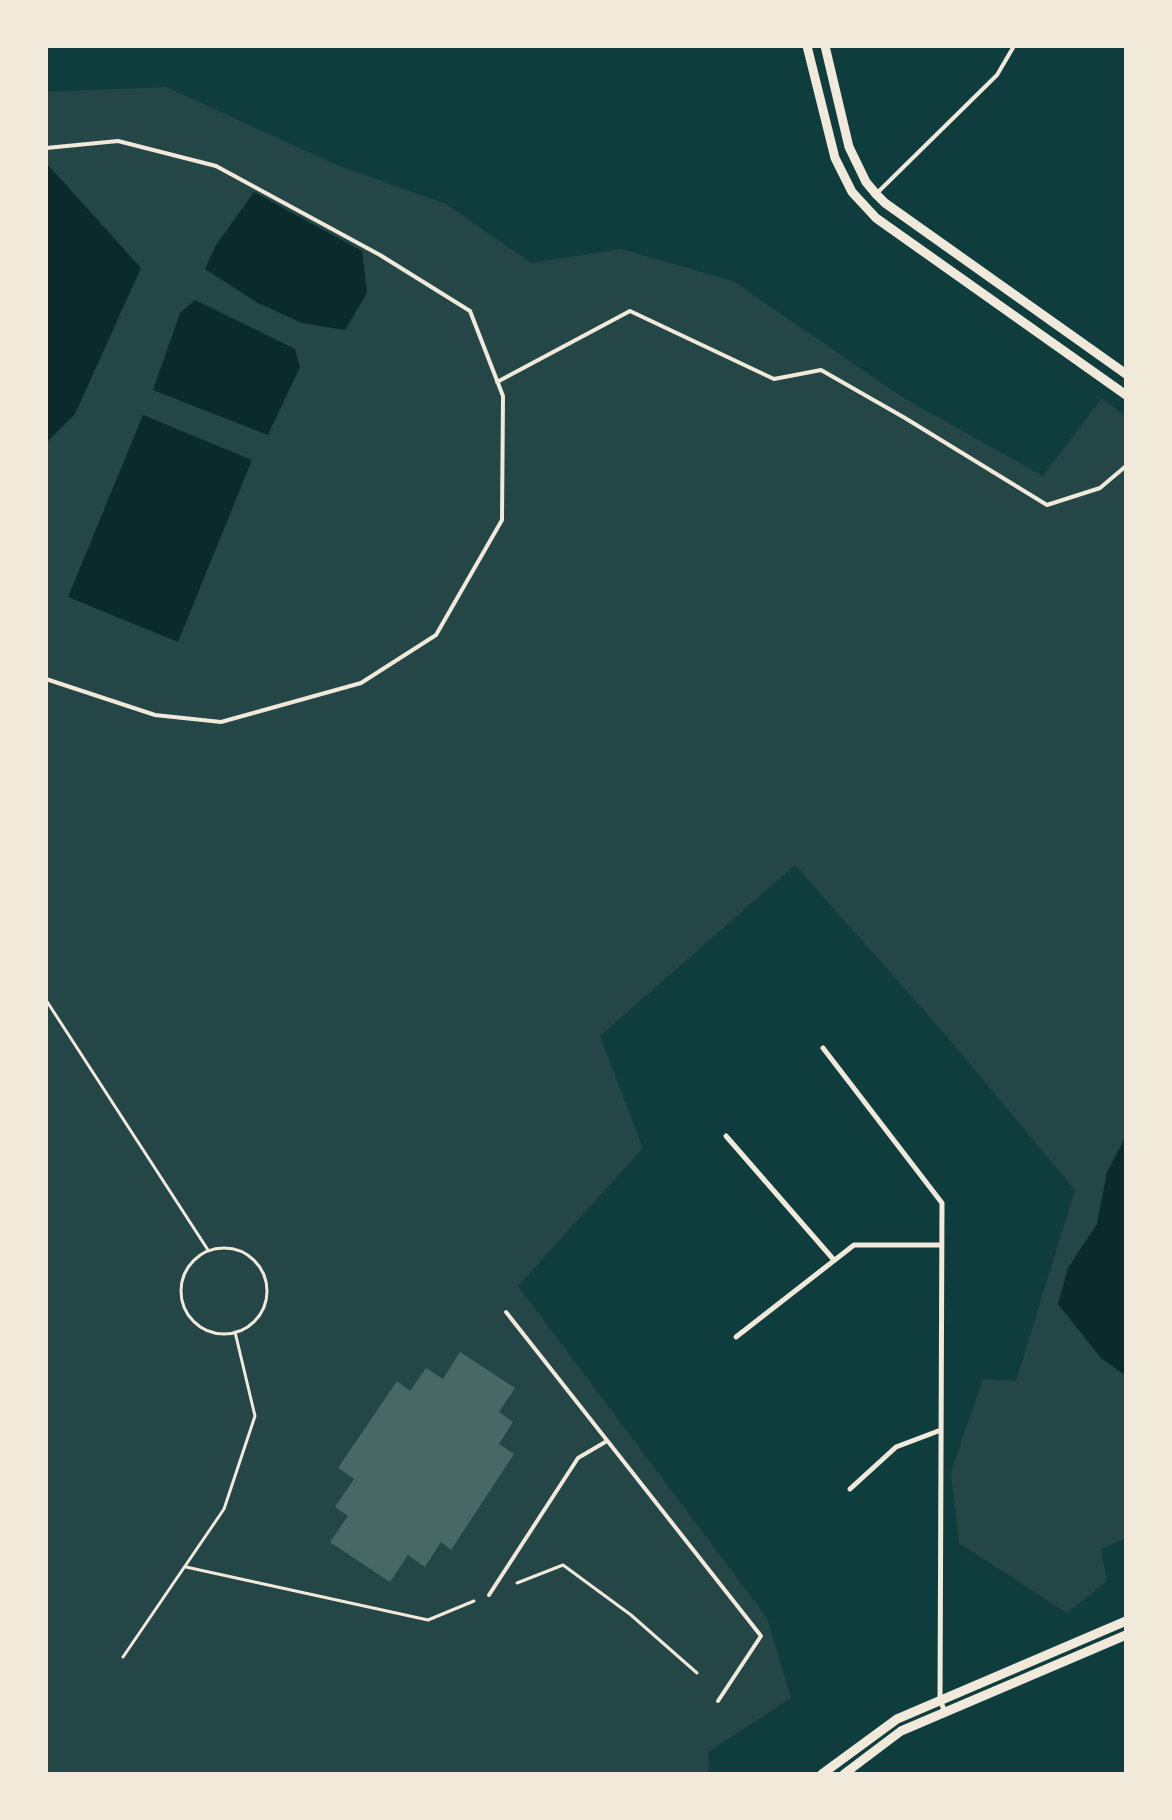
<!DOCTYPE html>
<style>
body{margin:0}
#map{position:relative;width:1172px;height:1820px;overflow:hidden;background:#0f3d3e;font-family:"Titillium Web",sans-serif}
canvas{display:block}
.frame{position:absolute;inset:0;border:48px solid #f1e9da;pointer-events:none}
</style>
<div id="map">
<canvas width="1172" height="1820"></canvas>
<div class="frame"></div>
</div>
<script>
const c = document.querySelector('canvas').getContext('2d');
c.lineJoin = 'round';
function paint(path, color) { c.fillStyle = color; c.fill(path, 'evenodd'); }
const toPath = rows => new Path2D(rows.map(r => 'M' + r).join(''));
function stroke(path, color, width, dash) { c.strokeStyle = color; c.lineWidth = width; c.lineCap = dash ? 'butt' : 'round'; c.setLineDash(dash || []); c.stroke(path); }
const green = toPath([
 [166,87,339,166,446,204,531,263,621,249,733,281,902,397,1043,476,1102,398,1126,417,1126,1538,1101,1549,1107,1581,1067,1613,959,1543,951,1472,983,1379,1016,1381,1075,1190,944,1033,795,865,600,1036,643,1148,518,1286,767,1618,791,1698,708,1752,709,1774,46,1774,46,92]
]);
const water = toPath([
 [47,164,141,268,75,414,46,443],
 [254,192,362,251,367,293,345,330,302,323,258,303,205,269,216,245],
 [195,300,295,349,300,367,268,435,153,390,180,313],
 [143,415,252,460,178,642,68,597],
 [1126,1136,1126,1376,1101,1358,1058,1304,1068,1268,1097,1224,1107,1172]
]);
const building = toPath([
 [460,1352,515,1388,499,1412,513,1422,499,1444,514,1454,451,1550,441,1542,425,1567,408,1555,390,1582,330,1542,348,1516,335,1507,354,1479,338,1468,397,1381,410,1391,426,1368,443,1379]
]);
const path = toPath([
 [46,1000,208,1250],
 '181 1291a43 43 0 1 1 86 0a43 43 0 1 1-86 0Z',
 [186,1567,428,1620,474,1601],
 [517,1583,563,1565,631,1615,697,1673],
 [123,1657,224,1509,255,1416,235,1332]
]);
const service = toPath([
 [46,148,118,141,216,166,380,255,470,311,503,396,502,520,436,635,361,683,221,722,155,715,46,679],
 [876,194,997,75,1014,46],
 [497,382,630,311,774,379,821,370,905,418,1047,505,1100,488,1126,466],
 [506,1312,761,1636,718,1701],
 [489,1595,578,1458,607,1441]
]);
const minor = toPath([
 [823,1048,942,1203,940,1700,945,1712],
 [726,1136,834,1260],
 [736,1337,854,1245,942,1245],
 [850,1489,896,1447,941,1430]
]);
const tertiary = toPath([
 [807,46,835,158,852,192,876,218,1126,395],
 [825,46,849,147,866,182,876,194,885,203,1126,374],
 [822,1774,897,1719,1126,1621],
 [844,1774,901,1731,1126,1635]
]);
paint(green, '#244646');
paint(water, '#0a2a2b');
paint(building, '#486865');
stroke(path, '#f1e9da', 3);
stroke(service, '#f1e9da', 4);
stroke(minor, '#f1e9da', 5);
stroke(tertiary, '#f1e9da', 9);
</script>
